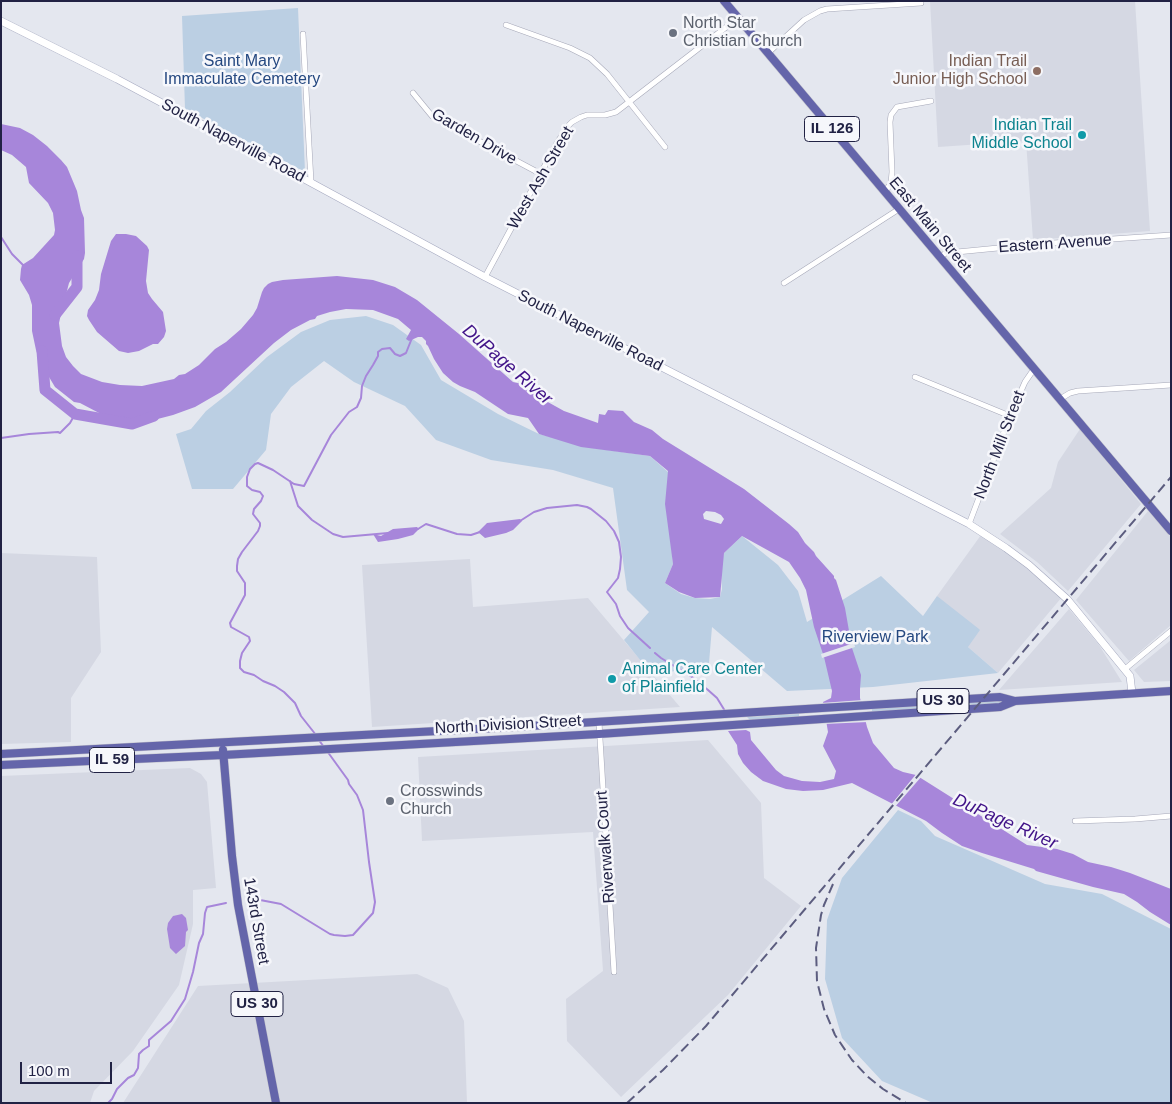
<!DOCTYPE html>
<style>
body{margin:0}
#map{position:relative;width:1172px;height:1104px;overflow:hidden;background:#e4e7ef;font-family:Arial,sans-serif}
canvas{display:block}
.frame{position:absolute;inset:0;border:2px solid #212244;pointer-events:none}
.scale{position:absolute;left:20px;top:1062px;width:92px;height:22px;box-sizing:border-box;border:2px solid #212244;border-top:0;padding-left:6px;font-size:15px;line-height:18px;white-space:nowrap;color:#212244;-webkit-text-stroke:4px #f6f7fb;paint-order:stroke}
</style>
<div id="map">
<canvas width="1172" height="1104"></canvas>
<div class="frame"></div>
<div class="scale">100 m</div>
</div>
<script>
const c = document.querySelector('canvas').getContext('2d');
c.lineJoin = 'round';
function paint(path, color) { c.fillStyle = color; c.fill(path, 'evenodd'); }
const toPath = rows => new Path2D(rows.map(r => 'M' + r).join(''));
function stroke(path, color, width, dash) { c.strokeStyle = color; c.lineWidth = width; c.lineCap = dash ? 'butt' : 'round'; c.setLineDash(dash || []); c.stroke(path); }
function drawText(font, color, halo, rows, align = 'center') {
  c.font = font + ' Arial,sans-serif'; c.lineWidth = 5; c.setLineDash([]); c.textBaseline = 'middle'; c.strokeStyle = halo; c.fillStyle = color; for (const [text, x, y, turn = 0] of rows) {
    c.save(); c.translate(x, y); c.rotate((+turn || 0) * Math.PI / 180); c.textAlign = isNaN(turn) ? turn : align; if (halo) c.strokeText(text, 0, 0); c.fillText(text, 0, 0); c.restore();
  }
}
const built = toPath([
 [930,1,1135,1,1150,231,1033,240,1026,141,938,147],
 [1080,429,1141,504,1068,591,1037,562,1000,534,1051,488,1058,462],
 [1148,511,1171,537,1171,625,1129,661,1076,600],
 [981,535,991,541,1029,568,1062,597,998,673,968,647,937,596],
 [1,553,97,557,101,652,71,698,71,742,1,744],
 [470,559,473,607,588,598,680,707,372,727,362,565],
 [1069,609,1099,645,1122,682,999,690],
 [1171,640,1171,681,1144,682,1134,670],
 [708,740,761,803,764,878,801,906,728,995,621,1097,567,1041,566,999,603,971,593,832,422,841,418,757],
 [190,768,201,774,207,782,216,888,193,890,193,924,179,985,133,1051,94,1091,90,1103,1,1103,1,776],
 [417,974,448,988,464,1021,467,1103,123,1103,198,986]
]);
const green = toPath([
 [298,8,305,172,185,109,182,16],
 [366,316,393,325,421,345,441,380,498,414,539,434,594,448,650,456,668,472,670,529,673,564,665,583,681,594,695,598,710,599,720,597,722,589,721,564,724,553,742,536,778,565,798,591,807,622,881,576,923,616,937,596,979,629,980,630,968,647,998,673,873,687,787,691,712,627,709,663,653,676,624,640,649,612,627,590,613,488,553,470,491,460,436,440,405,406,354,382,324,361,291,387,271,414,266,450,233,489,192,489,176,434,191,429,206,411,230,392,267,357,301,332,330,320],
 [1000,701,1000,704,872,712,872,709],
 [799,714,799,717,750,720,747,717],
 [898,810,921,821,935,836,1045,884,1102,894,1171,929,1171,1103,933,1103,882,1081,842,1038,825,979,827,920,842,878]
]);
const water = toPath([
 [1,124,20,128,33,135,47,146,61,160,67,167,77,191,81,210,84,218,85,253,84,259,69,283,61,314,59,323,62,346,66,357,73,366,81,374,102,382,120,385,142,386,174,379,179,375,185,374,199,365,215,349,226,342,241,329,253,315,257,308,262,292,264,288,268,284,272,282,283,280,337,276,373,280,395,287,417,300,459,334,513,382,526,385,546,401,564,411,598,423,599,414,605,415,608,410,623,411,634,422,652,430,663,439,744,489,789,524,798,532,805,543,814,552,816,556,834,576,834,578,836,580,845,608,852,648,861,675,860,689,860,698,867,727,873,743,894,768,903,772,916,775,1027,845,1057,849,1073,854,1088,862,1111,867,1130,873,1171,889,1171,925,1150,912,1137,902,1124,894,1093,887,1036,871,1034,869,982,853,962,846,942,833,926,821,852,783,823,790,803,791,786,789,763,781,751,772,743,763,738,754,737,745,728,731,746,730,750,732,751,740,776,770,784,776,802,781,820,782,834,779,836,771,823,746,828,732,823,702,831,698,832,691,824,657,814,627,806,590,800,578,789,562,742,536,724,553,720,597,695,598,679,592,665,583,673,564,665,504,668,471,650,456,581,447,539,434,528,418,508,414,475,392,460,386,453,382,443,373,434,359,428,346,426,344,426,341,422,337,418,337,409,341,406,339,411,330,398,319,373,310,346,309,330,312,317,316,315,319,310,320,291,330,274,343,221,392,195,407,173,415,146,422,120,420,101,414,80,403,74,402,55,387,40,362,36,350,32,331,32,305,29,295,20,280,21,269,22,265,33,258,54,235,55,230,53,213,48,203,29,183,26,167,12,155,1,150],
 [706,511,715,512,721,515,724,519,721,524,704,519,703,514],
 [116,234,126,234,136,236,147,246,149,250,146,281,148,293,152,299,163,312,166,331,164,337,158,344,153,344,139,351,128,353,119,351,97,332,89,320,87,316,88,310,95,300,99,290,101,274,111,241],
 [520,519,522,521,513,530,506,533,485,538,478,532,487,523],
 [417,527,419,529,413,535,398,539,378,542,373,534,381,536,393,529],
 [182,914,186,918,188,930,186,932,185,946,176,954,170,948,167,929,168,923,173,916]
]);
const pier = toPath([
 [854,643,855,647,822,658,821,654],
 [863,700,868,722,824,724,821,703],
 [917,773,922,776,894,808,890,806]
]);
const stream = toPath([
 [1,237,12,254,23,265],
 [1,438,29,434,58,432,60,433,70,423,75,414],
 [290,481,298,506,312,520,333,534,343,537,388,533],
 [520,521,534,512,547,508,577,505,587,507,591,509,606,521,614,531,619,542,621,557,620,569,618,578,607,592,616,604,620,616,628,628,650,648],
 [418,529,426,524,457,534,471,535,480,532],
 [655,653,661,658,692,677,708,690,717,698,725,711],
 [316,735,301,716,295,703,284,692,275,686,263,681,254,675,244,672,240,668,240,661,242,653,250,641,249,637,231,627,230,623,245,595,245,583,237,571,237,566,238,559,242,552,258,531,260,526,260,523,253,514,254,509,261,501,263,496,260,492,252,490,247,486,247,477,250,469,255,464,258,463,273,470,294,484,304,486,331,435,349,412,357,407,361,398,362,386,366,376,373,365,378,356,378,352,382,349,390,348,395,354,400,356,406,353,412,338],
 [318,739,324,747],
 [255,899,281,904,330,934,334,935,345,936,353,935,373,913,375,902,369,862,363,810,357,795,349,784,348,780,327,751],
 [108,1103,112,1099,117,1089,128,1078,134,1075,138,1068,139,1054,143,1050,149,1046,149,1040,171,1021,185,999,193,972,199,943,203,934,205,913,207,907,226,903]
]);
const river = toPath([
 [55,315,77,287,77,256],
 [42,351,45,390,75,414,132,424,154,416]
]);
const street = toPath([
 [506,25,570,48,590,58,607,74,665,147],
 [303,34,311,182],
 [768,53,804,20,820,11,827,9,921,3],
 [413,93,432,116,541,174],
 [885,192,891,183,892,172,890,122,891,115,897,107,931,101],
 [940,257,946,253,957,252,1039,244,1171,235],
 [485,277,557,143,568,126,572,122,581,117,587,115,605,115,616,112,738,18],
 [784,283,899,209],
 [915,377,1010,416],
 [1060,399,1070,393,1078,391,1171,385],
 [969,524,1010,416,1025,382,1034,369],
 [1125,669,1171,631],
 [599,722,614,972],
 [1075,821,1135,819,1171,816]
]);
const secondary = toPath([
 [1,21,117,79,284,168,485,277,969,524,1006,548,1029,565,1067,599,1130,676,1132,693]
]);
const primary = toPath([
 [724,1,1171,531],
 [223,750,232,856,238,905,276,1103],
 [1,754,514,727,1000,697,1015,701],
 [1,765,223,755,599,734,1000,707,1015,701,1171,691]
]);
const rail = toPath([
 [833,884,824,905,821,915,816,948,817,981,824,1009,835,1035,852,1060,867,1076,883,1089,906,1103],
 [627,1103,663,1070,706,1026,1171,477]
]);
const markers = [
 [673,33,5,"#6b7280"],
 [1037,71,5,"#8d6e63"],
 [1082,135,5,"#0f9aa8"],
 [612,679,5,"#0f9aa8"],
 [390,801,5,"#6b7280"]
];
const shields = [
 [832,129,55],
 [943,701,52],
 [112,760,45],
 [257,1004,52]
];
const shieldNames = [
 ["IL 126",832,129],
 ["US 30",943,701],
 ["IL 59",112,760],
 ["US 30",257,1004]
];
const worshipNames = [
 ["North Star",683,24],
 ["Christian Church",683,42],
 ["Crosswinds",400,792],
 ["Church",400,810]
];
const parkNames = [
 ["Saint Mary",242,62],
 ["Immaculate Cemetery",242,80],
 ["Riverview Park",875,638]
];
const educationNames = [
 ["Indian Trail",1027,62],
 ["Junior High School",1027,80]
];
const cultureNames = [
 ["Indian Trail",1072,126],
 ["Middle School",1072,144],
 ["Animal Care Center",622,670,"left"],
 ["of Plainfield",622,688,"left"]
];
const streetNames = [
 ["Garden Drive",474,137,30],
 ["South Naperville Road",233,141,28],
 ["West Ash Street",541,178,-60],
 ["East Main Street",930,225,50],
 ["Eastern Avenue",1055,244,-4],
 ["South Naperville Road",590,331,27],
 ["North Mill Street",1000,445,-69],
 ["North Division Street",508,725,-3],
 ["Riverwalk Court",606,847,-94],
 ["143rd Street",256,921,80]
];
const waterNames = [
 ["DuPage River",507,365,41],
 ["DuPage River",1005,822,24]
];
paint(built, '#d5d8e3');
paint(green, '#bbcfe3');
paint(water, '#a786da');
paint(pier, '#e4e7ef');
stroke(stream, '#a786da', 2);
stroke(river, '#a786da', 11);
stroke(street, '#a6a8b8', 6);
stroke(secondary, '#a4a8bf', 8);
stroke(primary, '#c1c1cb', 9);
stroke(street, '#fff', 5);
stroke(secondary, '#fff', 7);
stroke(primary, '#6465aa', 8);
stroke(rail, '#5c5d7f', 2, [10, 5]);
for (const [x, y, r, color] of markers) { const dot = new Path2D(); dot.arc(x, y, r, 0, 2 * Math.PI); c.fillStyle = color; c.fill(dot); stroke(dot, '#f6f7fb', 2); }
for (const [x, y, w] of shields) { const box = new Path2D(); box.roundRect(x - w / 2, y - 12.5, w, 25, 4); c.fillStyle = '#f6f7fb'; c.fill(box); stroke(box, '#212244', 1); }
drawText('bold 15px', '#212244', null, shieldNames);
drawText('16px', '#5b616d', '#f6f7fb', worshipNames, 'left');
drawText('16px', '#254880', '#f6f7fb', parkNames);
drawText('16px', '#785e54', '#f6f7fb', educationNames, 'right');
drawText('16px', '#0d838f', '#f6f7fb', cultureNames, 'right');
drawText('16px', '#212244', '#f6f7fb', streetNames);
drawText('italic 18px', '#411388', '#f6f7fb', waterNames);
</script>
